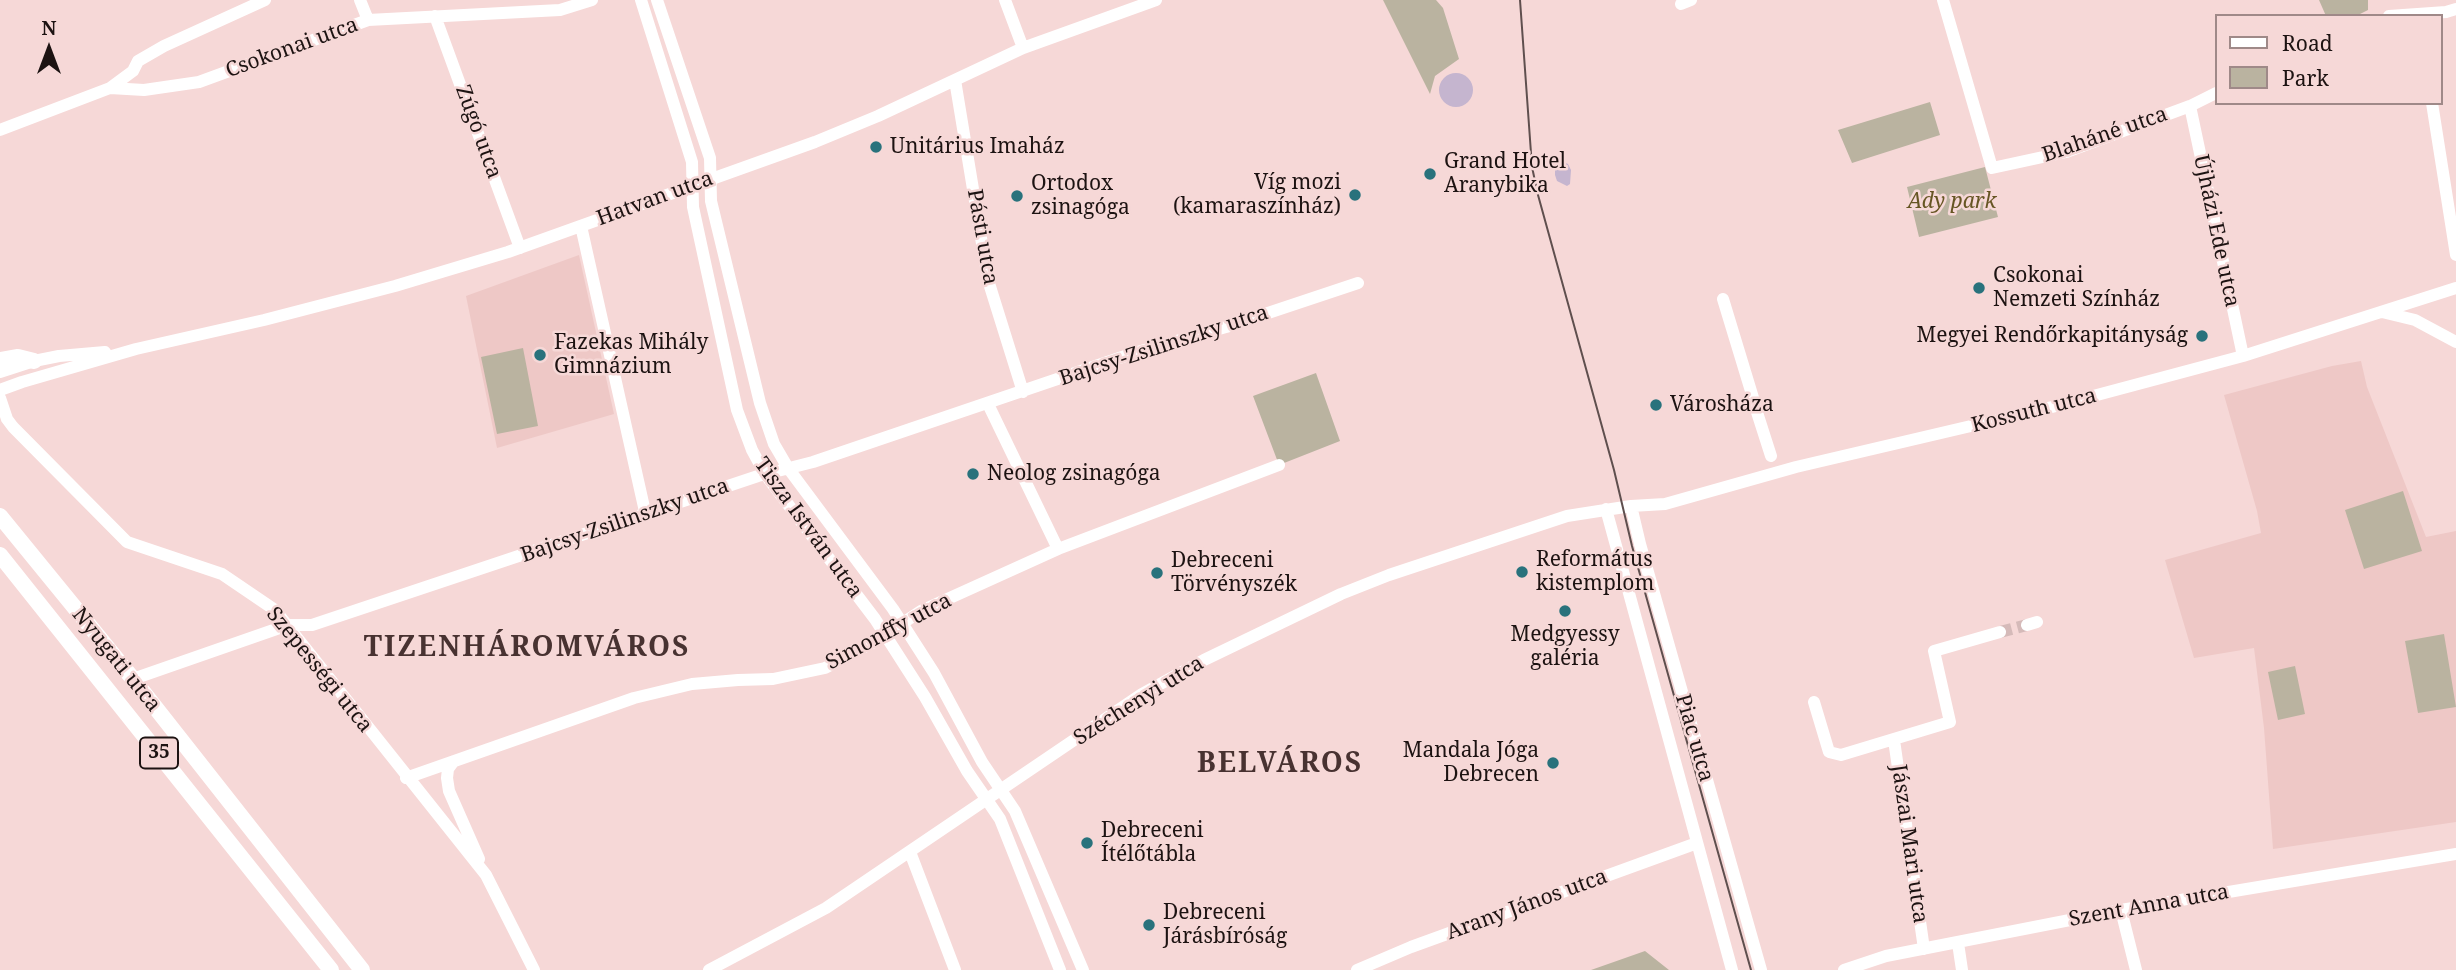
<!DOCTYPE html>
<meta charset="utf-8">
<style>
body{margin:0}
#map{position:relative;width:2456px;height:970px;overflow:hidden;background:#f6d8d7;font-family:"Noto Serif",serif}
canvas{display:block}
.legend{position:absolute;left:2215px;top:14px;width:228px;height:91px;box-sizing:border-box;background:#f6d8d7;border:2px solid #9f8988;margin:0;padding:9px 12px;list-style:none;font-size:21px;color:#1d1312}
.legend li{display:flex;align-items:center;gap:14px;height:35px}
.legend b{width:35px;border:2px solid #9f8988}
.north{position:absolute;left:14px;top:14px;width:70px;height:70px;-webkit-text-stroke:5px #f6d8d7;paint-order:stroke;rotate:0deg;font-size:19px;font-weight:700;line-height:28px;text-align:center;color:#1d1312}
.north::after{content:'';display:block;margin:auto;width:24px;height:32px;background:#1d1312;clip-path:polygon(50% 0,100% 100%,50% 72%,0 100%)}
</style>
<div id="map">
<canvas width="2456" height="970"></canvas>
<ul class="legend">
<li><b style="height:9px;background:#fff"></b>Road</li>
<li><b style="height:19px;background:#bab3a0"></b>Park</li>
</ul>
<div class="north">N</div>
</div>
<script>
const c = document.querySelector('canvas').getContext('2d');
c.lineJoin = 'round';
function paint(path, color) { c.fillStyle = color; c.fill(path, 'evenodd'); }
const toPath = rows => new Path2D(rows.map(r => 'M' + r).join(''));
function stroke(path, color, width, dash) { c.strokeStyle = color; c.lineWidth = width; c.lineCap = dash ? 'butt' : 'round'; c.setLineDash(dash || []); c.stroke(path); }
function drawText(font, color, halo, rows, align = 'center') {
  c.font = font + ' "Noto Serif",serif'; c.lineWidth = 5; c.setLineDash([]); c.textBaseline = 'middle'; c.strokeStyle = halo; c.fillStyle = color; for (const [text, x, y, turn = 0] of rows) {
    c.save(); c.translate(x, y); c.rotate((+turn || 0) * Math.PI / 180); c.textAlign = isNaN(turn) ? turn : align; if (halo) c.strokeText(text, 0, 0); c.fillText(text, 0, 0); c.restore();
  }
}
const built = toPath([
 [579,255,614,414,497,448,466,296],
 [2361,361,2367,387,2426,537,2456,531,2456,822,2273,849,2264,728,2254,648,2194,658,2165,560,2261,533,2257,511,2224,395,2332,366]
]);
const green = toPath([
 [1383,0,1436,0,1443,8,1459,59,1435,76,1430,94],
 [2319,0,2368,0,2368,10,2356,16,2326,16],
 [1930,102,1940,135,1852,163,1838,130],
 [1985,167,1998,217,1919,237,1907,187],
 [523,348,538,426,497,434,481,357],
 [1316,373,1340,441,1279,465,1253,396],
 [2403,491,2422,551,2364,569,2345,510],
 [2444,634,2456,707,2418,713,2405,641],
 [2295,666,2305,714,2278,720,2268,672],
 [1645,951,1669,970,1591,970]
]);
const water = toPath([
 '1439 90a17 17 0 1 1 34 0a17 17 0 1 1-34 0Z',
 [1560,160,1568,164,1571,170,1570,184,1567,186,1557,181,1555,175,1555,166]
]);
const minorTunnel = toPath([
 [2000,632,2027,625]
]);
const minor = toPath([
 [360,0,368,20],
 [641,0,692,162,693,207,737,410,752,450,765,474,875,619,925,697,967,771,1000,819,1060,970],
 [657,0,710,158,711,201,760,403,774,444,788,468,893,609,934,673,982,762,1015,811,1083,970],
 [1005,0,1023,48],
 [1943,0,1992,168,2066,152,2190,106,2216,93],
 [1681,4,1691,0],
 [435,16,520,248],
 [2389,16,2446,12,2456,9],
 [955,80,988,280,1023,392],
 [110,88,133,71,138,61,164,46,265,0],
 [2432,103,2456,255],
 [2190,106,2243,356],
 [0,130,110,88,144,90,199,82,368,20,560,10,592,0],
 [581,226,646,516],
 [1723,299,1754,401],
 [2382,312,2415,320,2456,342],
 [0,372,34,361,59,356,105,352],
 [0,390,22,382,136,349,264,320,395,286,508,252,815,142,878,116,1023,48,1156,0],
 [0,398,7,419,13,427,127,542,222,574,275,610,486,875,534,970],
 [988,404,1058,549],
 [1755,406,1771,456],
 [1631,506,1640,544,1761,970],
 [1606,509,1732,970],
 [2027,625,2037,622],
 [133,679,288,625,312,625,758,476,813,462,1134,353,1226,327,1358,283],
 [1814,702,1829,752,1841,755,1950,722,1934,651,2000,632],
 [1894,740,1924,949],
 [454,761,448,769,447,778,449,791,479,859],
 [406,778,634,698,692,684,738,680,773,679,825,668,874,642,921,611,1058,549,1279,465],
 [910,852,955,970],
 [2121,910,2136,970],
 [1958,943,1962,970],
 [709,970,826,908,1142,694,1204,660,1341,594,1389,575,1567,516,1631,506,1665,504,1796,467,2052,407,2243,356,2456,288],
 [1357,970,1411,947,1697,843],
 [1844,970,1886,956,2121,910,2456,854]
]);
const major = toPath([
 [0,360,18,357,34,361],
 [0,516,133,679,362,970],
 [0,555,331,970]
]);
const tram = toPath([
 [1520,0,1532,167,1538,195,1614,470,1632,546,1751,970]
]);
const markers = [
 [876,147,7,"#29727c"],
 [1430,174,7,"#29727c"],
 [1355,195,7,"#29727c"],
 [1017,196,7,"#29727c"],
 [1979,288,7,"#29727c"],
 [2202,336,7,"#29727c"],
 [540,355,7,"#29727c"],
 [1656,405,7,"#29727c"],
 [973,474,7,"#29727c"],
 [1522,572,7,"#29727c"],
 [1157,573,7,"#29727c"],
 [1565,611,7,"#29727c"],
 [1553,763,7,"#29727c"],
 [1087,843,7,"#29727c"],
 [1149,925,7,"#29727c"]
];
const shields = [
 [159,753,38]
];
const shieldNames = [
 ["35",159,753]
];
const streetNames = [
 ["Csokonai utca",292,48,-20],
 ["Zúgó utca",478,132,70],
 ["Blaháné utca",2105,135,-19],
 ["Hatvan utca",655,199,-20],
 ["Újházi Ede utca",2216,231,78],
 ["Pásti utca",982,237,80],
 ["Bajcsy-Zsilinszky utca",1164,346,-18],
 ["Kossuth utca",2034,411,-14],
 ["Bajcsy-Zsilinszky utca",625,521,-19],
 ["Tisza István utca",808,528,54],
 ["Simonffy utca",889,632,-28],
 ["Nyugati utca",116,660,51],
 ["Szepességi utca",319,670,51],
 ["Széchenyi utca",1139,701,-32],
 ["Piac utca",1694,738,74],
 ["Jászai Mari utca",1909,844,82],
 ["Arany János utca",1527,905,-20],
 ["Szent Anna utca",2149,906,-10]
];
const poiNames = [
 ["Unitárius Imaház",890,147],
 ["Grand Hotel",1444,162],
 ["Aranybika",1444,186],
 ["Víg mozi",1341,183,"right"],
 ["(kamaraszínház)",1341,207,"right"],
 ["Ortodox",1031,184],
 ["zsinagóga",1031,208],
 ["Csokonai",1993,276],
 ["Nemzeti Színház",1993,300],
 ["Megyei Rendőrkapitányság",2188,336,"right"],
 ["Fazekas Mihály",554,343],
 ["Gimnázium",554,367],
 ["Városháza",1670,405],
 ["Neolog zsinagóga",987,474],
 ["Református",1536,560],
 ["kistemplom",1536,584],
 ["Debreceni",1171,561],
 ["Törvényszék",1171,585],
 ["Medgyessy",1565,635,"center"],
 ["galéria",1565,659,"center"],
 ["Mandala Jóga",1539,751,"right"],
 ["Debrecen",1539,775,"right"],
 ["Debreceni",1101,831],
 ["Ítélőtábla",1101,855],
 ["Debreceni",1163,913],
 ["Járásbíróság",1163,937]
];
const parkNames = [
 ["Ady park",1952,202]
];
const districtNames = [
 ["TIZENHÁROMVÁROS",527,648],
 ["BELVÁROS",1280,764]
];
paint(built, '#eec8c6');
paint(green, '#bab3a0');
paint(water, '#c5b5cf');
stroke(minorTunnel, '#d5bab9', 12, [12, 6]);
stroke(minor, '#fff', 12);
stroke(major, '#fff', 16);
stroke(tram, '#5f4f4e', 2);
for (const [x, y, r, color] of markers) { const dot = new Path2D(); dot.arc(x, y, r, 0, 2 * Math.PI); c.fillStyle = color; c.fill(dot); stroke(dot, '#f6d8d7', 2.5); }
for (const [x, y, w] of shields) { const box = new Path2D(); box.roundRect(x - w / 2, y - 15.5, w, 31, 5); c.fillStyle = '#f6d8d7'; c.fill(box); stroke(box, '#1d1312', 2); }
drawText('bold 19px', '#1d1312', null, shieldNames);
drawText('21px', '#1d1312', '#f6d8d7', streetNames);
drawText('21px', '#1d1312', '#f6d8d7', poiNames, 'left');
drawText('italic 21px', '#665523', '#f6d8d7', parkNames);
c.letterSpacing = '2px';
drawText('bold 28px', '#483231', '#f6d8d7', districtNames);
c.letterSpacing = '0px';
</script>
